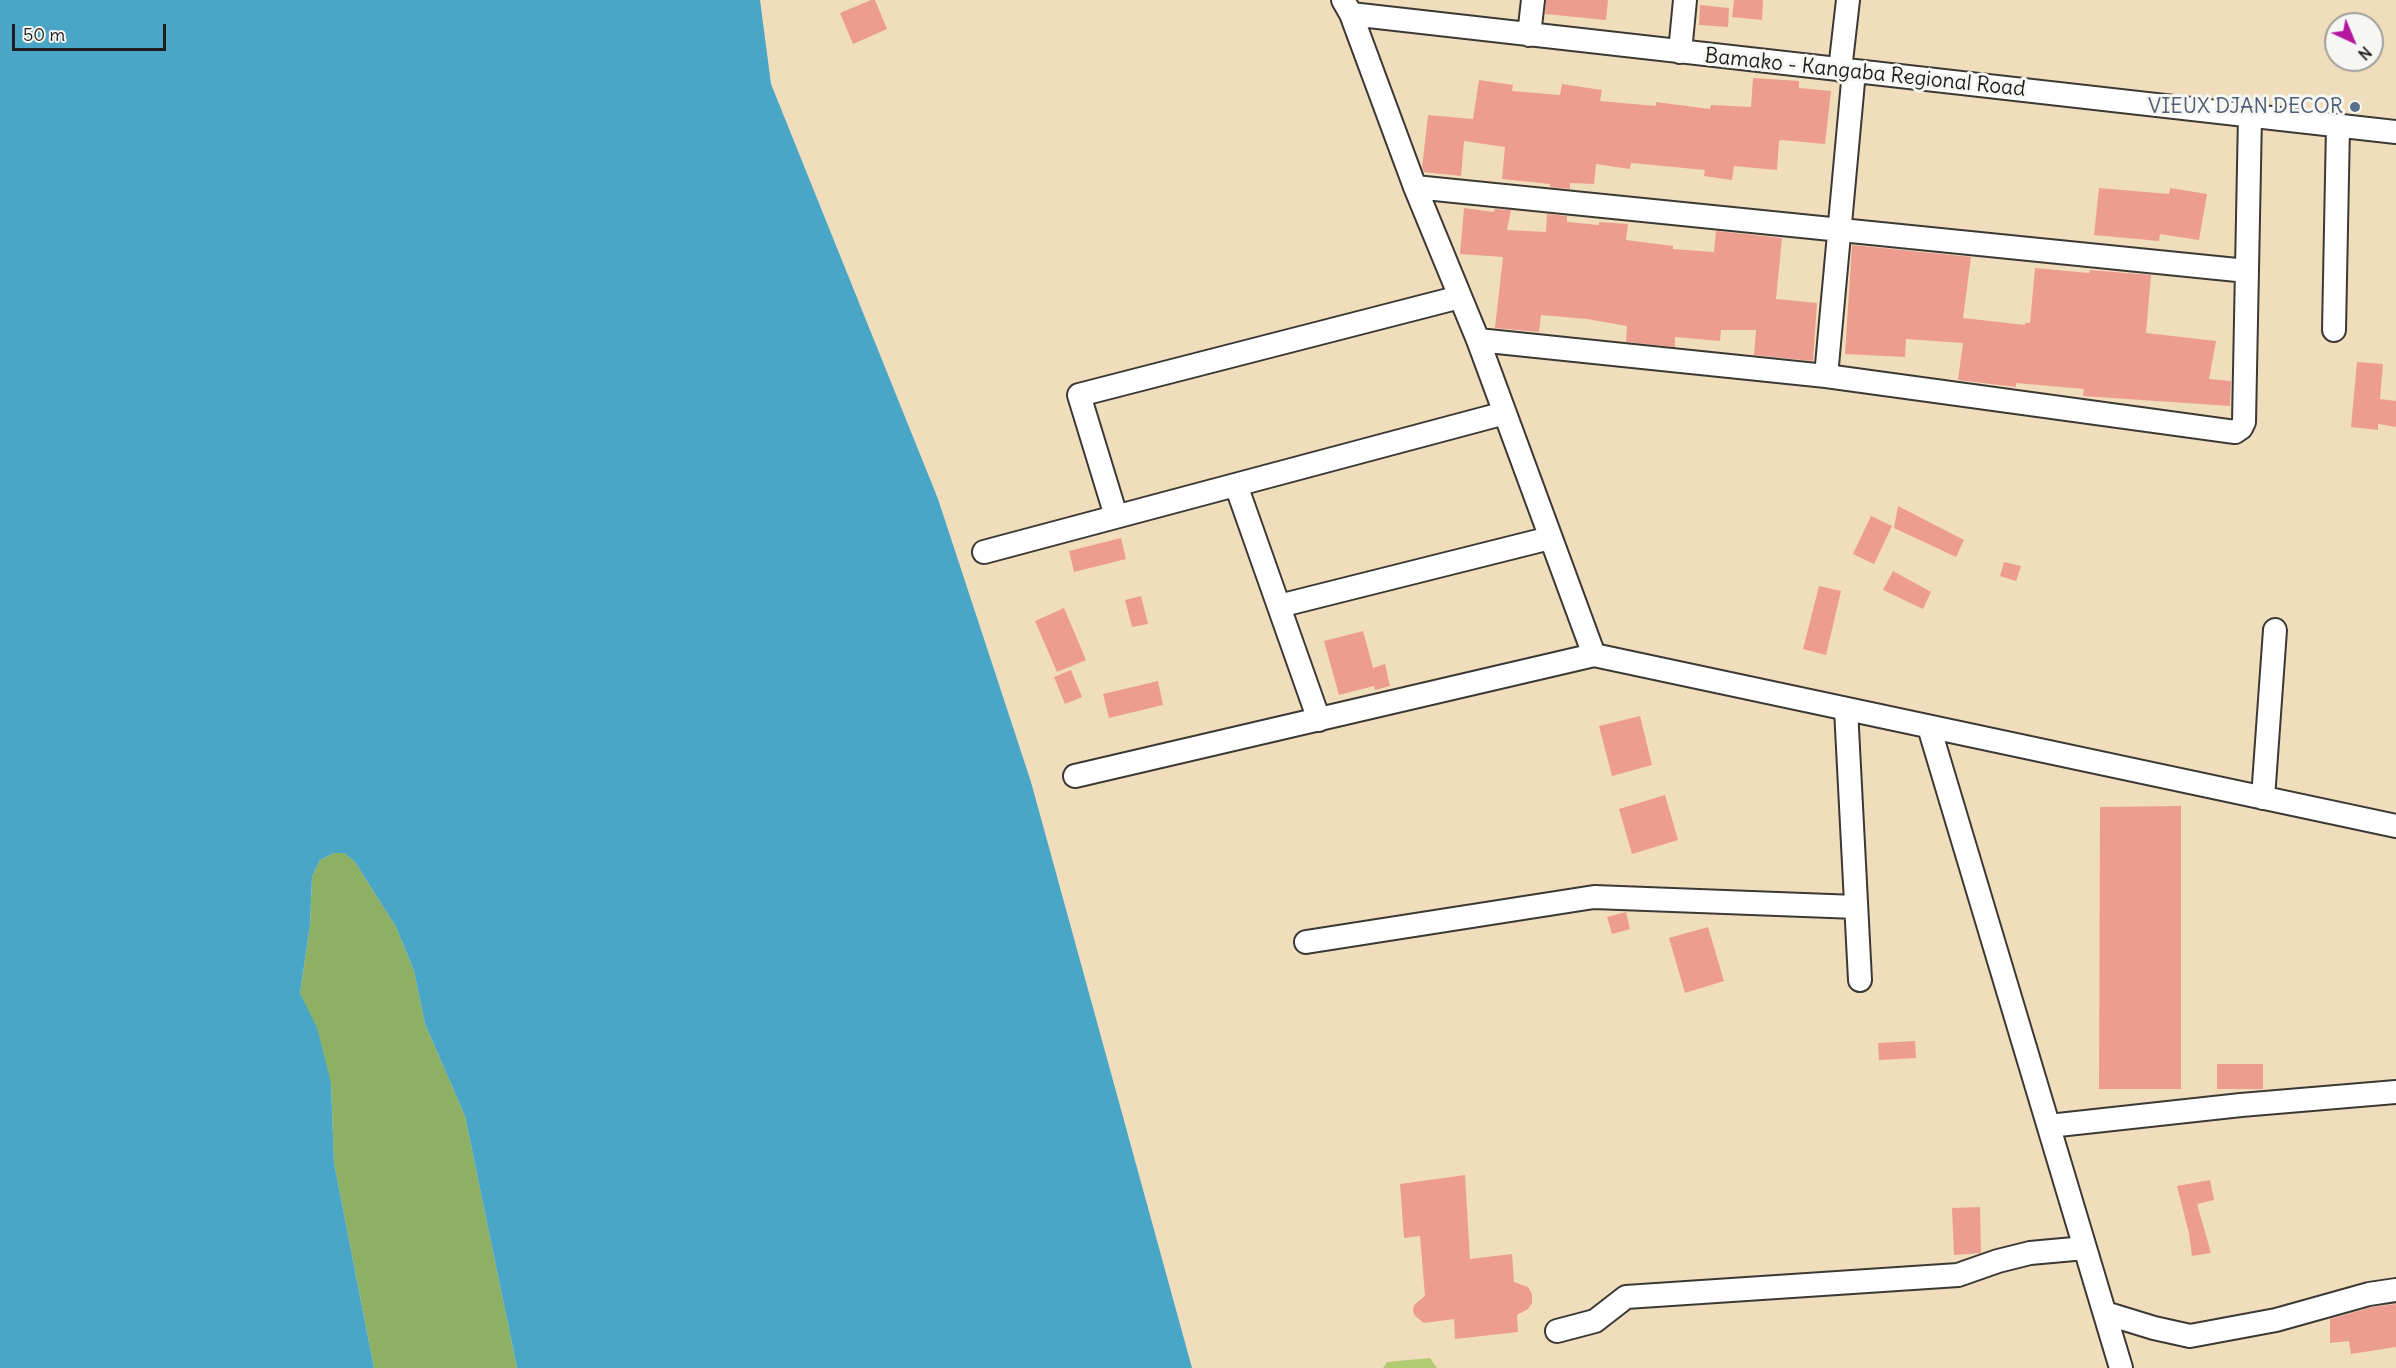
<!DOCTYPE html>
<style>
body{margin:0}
#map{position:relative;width:2396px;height:1368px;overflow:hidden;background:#f0ddbc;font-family:Delius,sans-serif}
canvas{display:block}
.north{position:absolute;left:2324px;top:12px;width:60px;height:60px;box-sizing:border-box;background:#f6f6f2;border:2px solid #9f9f9c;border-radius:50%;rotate:136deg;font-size:16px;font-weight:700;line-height:24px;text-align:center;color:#1c1c1c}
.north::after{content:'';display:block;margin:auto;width:21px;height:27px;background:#b5179e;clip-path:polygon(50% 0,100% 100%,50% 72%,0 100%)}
.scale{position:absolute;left:12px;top:24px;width:154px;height:27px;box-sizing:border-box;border:3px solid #1c1c1c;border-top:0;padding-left:8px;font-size:18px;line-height:21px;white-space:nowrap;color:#1c1c1c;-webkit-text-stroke:4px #f6f6f2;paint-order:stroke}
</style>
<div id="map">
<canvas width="2396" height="1368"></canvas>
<div class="north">N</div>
<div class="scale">50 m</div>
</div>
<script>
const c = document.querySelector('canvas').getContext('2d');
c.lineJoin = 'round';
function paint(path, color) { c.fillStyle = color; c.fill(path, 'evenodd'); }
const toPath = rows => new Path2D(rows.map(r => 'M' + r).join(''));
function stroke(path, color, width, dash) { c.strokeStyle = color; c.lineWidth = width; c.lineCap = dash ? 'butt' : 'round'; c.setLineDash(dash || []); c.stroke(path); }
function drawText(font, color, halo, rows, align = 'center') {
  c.font = font + ' Delius,sans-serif'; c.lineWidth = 6; c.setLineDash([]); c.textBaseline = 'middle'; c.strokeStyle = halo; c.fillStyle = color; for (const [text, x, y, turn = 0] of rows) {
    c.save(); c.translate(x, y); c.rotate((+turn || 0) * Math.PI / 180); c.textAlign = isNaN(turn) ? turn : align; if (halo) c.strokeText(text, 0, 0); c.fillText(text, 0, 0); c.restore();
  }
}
const green = toPath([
 [1430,1358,1437,1368,1383,1368,1387,1362]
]);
const forest = toPath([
 [334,853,344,853,355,862,396,927,414,971,425,1024,465,1116,517,1368,374,1368,334,1163,331,1083,300,993,310,925,312,877,320,860]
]);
const water = toPath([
 [0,0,760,0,771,84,938,499,1031,782,1192,1368,517,1368,465,1116,425,1024,414,971,396,927,355,862,344,853,334,853,320,860,312,877,310,925,300,993,317,1028,331,1083,334,1163,374,1368,0,1368]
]);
const building = toPath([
 [871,0,875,0,887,29,853,44,840,13],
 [1546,0,1608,0,1606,20,1545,14],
 [1734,0,1763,0,1762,20,1732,17],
 [1700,5,1729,8,1728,27,1699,25],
 [1753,78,1799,81,1799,88,1831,91,1825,144,1782,140,1779,141,1777,170,1734,166,1732,180,1704,176,1705,170,1631,163,1630,169,1596,164,1594,184,1570,183,1570,189,1550,187,1550,184,1502,179,1505,147,1464,141,1461,176,1424,172,1422,168,1428,115,1473,119,1479,80,1513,85,1512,91,1560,95,1562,84,1602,90,1600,101,1656,106,1656,102,1710,109,1711,105,1751,107],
 [2099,188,2169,194,2170,188,2207,194,2199,240,2160,234,2159,241,2094,235],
 [1464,208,1494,212,1495,209,1511,210,1507,230,1546,232,1547,214,1567,216,1567,222,1599,225,1599,222,1628,224,1626,240,1673,246,1673,249,1714,252,1716,231,1782,238,1776,299,1817,303,1813,361,1754,355,1756,330,1721,330,1720,341,1675,337,1675,347,1626,342,1627,326,1587,319,1541,315,1539,332,1495,328,1503,257,1460,254],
 [1852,245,1971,257,1963,318,2025,325,2025,323,2030,323,2035,268,2089,273,2090,270,2151,275,2146,333,2216,341,2209,379,2231,381,2230,406,2083,396,2084,389,2016,383,2016,387,1958,380,1963,343,1906,339,1905,357,1845,354],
 [2357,362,2383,364,2380,399,2396,401,2396,427,2378,424,2378,430,2351,427],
 [1898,506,1964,540,1956,557,1894,528],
 [1871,516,1892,526,1874,564,1853,554],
 [1121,538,1126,559,1074,572,1069,551],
 [2004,562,2021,566,2016,581,2000,576],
 [1893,571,1931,592,1923,609,1883,590],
 [1819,586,1841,591,1826,655,1803,649],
 [1141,596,1148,624,1132,627,1125,600],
 [1064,608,1086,660,1057,672,1035,621],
 [1363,631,1373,668,1385,664,1390,686,1375,690,1374,686,1339,695,1324,641],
 [1071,670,1082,697,1065,704,1054,677],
 [1158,681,1163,705,1109,718,1103,694],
 [1640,716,1652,765,1612,776,1599,726],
 [1665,795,1678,840,1632,854,1619,809],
 [2181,806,2181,1089,2099,1089,2100,807],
 [1626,912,1630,929,1612,934,1607,917],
 [1708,927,1724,981,1685,993,1669,938],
 [1915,1041,1916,1058,1879,1060,1878,1043],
 [2217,1064,2263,1064,2263,1089,2217,1089],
 [1465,1175,1470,1259,1512,1254,1514,1282,1528,1287,1532,1294,1532,1303,1528,1309,1517,1315,1518,1332,1455,1339,1454,1319,1424,1323,1415,1316,1413,1311,1414,1305,1425,1296,1420,1236,1404,1238,1400,1184],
 [2210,1180,2214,1200,2197,1204,2211,1253,2192,1256,2189,1233,2177,1186],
 [1980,1207,1981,1253,1954,1255,1952,1208],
 [2396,1304,2396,1347,2351,1354,2349,1341,2330,1343,2330,1319,2372,1307]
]);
const minor = toPath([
 [1343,0,1351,14,1415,187,1478,340,1594,655,2396,826],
 [1351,14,2396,132],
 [1529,35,1533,0],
 [1680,52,1685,0],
 [1840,70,1848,0],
 [1415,187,2247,271],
 [2334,330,2338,126],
 [1478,340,1826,376,2235,432,2241,428,2244,422,2250,116],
 [1826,376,1854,71],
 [1236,485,1319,720],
 [1116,516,1079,395,1460,297],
 [984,552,1505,413],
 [1279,606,1550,538],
 [1846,709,1860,980],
 [1929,727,2121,1368],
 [1075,776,1594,655],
 [2263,798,2275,630],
 [1306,942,1594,897,1856,907],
 [2049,1126,2241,1105,2396,1092],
 [2105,1313,2154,1328,2190,1336,2276,1320,2369,1294,2396,1290],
 [1557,1331,1595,1321,1626,1297,1958,1275,1998,1261,2030,1253,2085,1248]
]);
const markers = [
 [2355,107,6,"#5c6f8a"]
];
const streetNames = [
 ["Bamako - Kangaba Regional Road",1865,73,6]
];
const serviceNames = [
 ["VIEUX DJAN DECOR",2343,107]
];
paint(green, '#b2cc72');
paint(forest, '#8db064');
paint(water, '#49a6c7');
paint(building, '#ed9d8f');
stroke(minor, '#3c3934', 26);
stroke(minor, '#fff', 22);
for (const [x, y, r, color] of markers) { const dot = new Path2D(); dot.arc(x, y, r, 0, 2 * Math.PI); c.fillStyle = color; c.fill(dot); stroke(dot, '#f6f6f2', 2); }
drawText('21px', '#1c1c1c', '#f6f6f2', streetNames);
drawText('21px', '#4e5e75', '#f6f6f2', serviceNames, 'right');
</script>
